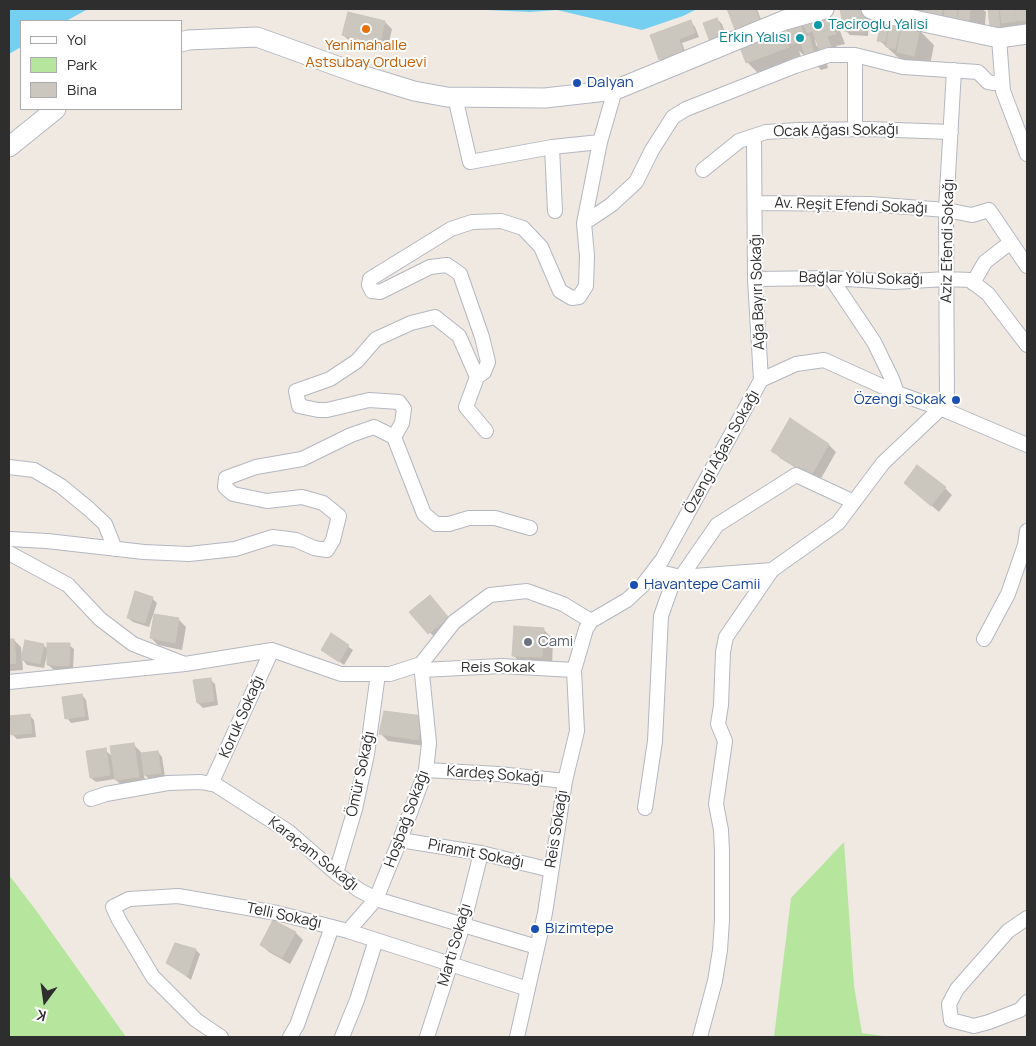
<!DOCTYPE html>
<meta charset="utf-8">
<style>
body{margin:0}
#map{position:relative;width:1036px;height:1046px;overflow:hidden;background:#efe9e1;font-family:Manrope,sans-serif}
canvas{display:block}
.frame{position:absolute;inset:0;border:10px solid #2e2e2e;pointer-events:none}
.legend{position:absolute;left:20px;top:20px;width:162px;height:90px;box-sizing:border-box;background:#fff;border:1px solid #ababab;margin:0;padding:6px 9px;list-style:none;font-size:15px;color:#2e2e2e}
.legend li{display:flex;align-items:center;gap:10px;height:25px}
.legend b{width:25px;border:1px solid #ababab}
.north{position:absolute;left:20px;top:976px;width:50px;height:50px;-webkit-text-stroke:4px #fff;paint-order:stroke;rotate:194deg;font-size:14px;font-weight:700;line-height:20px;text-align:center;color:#2e2e2e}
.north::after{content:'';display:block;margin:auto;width:18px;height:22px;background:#2e2e2e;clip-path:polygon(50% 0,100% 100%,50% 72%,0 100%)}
</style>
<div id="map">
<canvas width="1036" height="1046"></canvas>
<div class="frame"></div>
<ul class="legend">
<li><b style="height:6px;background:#fff"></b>Yol</li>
<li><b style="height:14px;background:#b6e59e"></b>Park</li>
<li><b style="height:14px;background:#cbc7bf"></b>Bina</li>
</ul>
<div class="north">K</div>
</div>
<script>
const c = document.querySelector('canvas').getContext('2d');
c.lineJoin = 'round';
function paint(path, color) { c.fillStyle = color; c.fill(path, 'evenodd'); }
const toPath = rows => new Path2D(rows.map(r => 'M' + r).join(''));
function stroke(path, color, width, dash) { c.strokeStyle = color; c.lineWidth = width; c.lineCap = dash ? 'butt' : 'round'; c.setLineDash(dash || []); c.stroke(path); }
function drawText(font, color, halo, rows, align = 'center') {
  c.font = font + ' Manrope,sans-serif'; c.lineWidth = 4; c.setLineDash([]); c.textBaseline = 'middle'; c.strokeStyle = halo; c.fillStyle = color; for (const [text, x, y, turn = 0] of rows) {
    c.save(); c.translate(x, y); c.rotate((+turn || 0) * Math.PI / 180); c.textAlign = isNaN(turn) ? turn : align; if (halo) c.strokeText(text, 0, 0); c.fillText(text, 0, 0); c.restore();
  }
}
const green = toPath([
 [844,842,854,986,862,1033,890,1037,774,1037,791,898],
 [9,875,35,909,126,1037,9,1037]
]);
const water = toPath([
 [9,9,88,9,66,21,21,21,21,47,9,54],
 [465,9,697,9,683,16,642,30,557,10,530,12]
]);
const shadow = toPath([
 [728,9,757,9,764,27,737,32],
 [853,9,864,13,869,18,868,36,850,35,845,30,841,10],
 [881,9,983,9,986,12,984,38],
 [989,9,1027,9,1027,36,991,28],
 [827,13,837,23,845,44,836,46,840,57,824,52,828,68,821,70,810,58,807,58,799,51,803,62,762,77,747,62,782,32,791,40,798,20,806,28],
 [815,39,818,43,820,49,816,45],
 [717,19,722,24,728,41,716,46],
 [385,22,392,29,387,51,351,42,343,35],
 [350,36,386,44,386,47,350,38],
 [691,22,695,27,699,37,682,43,687,57,665,64,661,60,652,36],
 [889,23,892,26,903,26,919,30,934,45,929,70,902,61,879,40],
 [829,445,836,452,819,482,780,458,773,450],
 [945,488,952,495,939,512,913,490],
 [430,597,455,626,437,640,411,612],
 [152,598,157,603,149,627,133,622,128,618],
 [179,620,186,627,182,650,158,645,151,638],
 [543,629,553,639,552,667,523,665,513,655],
 [331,635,353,650,344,665,322,649],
 [9,640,14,640,21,647,23,670,9,671],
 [43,645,49,650,69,645,74,649,73,670,53,669,48,665,47,654,44,668,27,665,23,660],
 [210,679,215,684,218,705,203,708,198,703,195,681],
 [82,695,86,700,89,720,71,723,67,718],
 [29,715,34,720,36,737,17,739,13,735],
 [422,717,425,746,388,741,381,734],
 [133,744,141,752,141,754,158,752,162,757,165,777,149,779,144,774,145,784,123,787,115,779,96,782,91,778,105,750,113,757],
 [296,933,303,940,290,964,269,952,261,945],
 [196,950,200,954,191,980,168,963]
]);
const building = toPath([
 [727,9,755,9,761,22,736,32,727,9],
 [840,9,856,9,865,12,864,32,844,31,840,9],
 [924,9,942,9,941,18,923,14,924,9],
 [945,9,957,9,956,22,944,22,945,9],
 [959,9,970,9,969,23,957,22,959,9],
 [988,9,998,9,1000,27,990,28,988,9],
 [1000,9,1014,9,1016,21,1002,23,1000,9],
 [1015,9,1025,9,1027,20,1017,21,1015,9],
 [348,12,385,21,380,44,342,35,348,12],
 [827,12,836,34,827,36,831,47,819,49,813,31,807,33,802,19,827,12],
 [717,18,724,36,710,42,703,23,717,18],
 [799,19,804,37,809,36,814,53,805,55,801,42,791,44,787,31,789,30,786,23,799,19],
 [691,20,695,33,679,39,683,52,659,60,650,35,691,20],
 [882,21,889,22,885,42,877,41,882,21],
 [891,21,901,23,895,49,886,47,891,21],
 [902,25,920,29,914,56,897,52,902,25],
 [783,31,789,47,746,63,740,47,783,31],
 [790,418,829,444,811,476,771,451,790,418],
 [917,465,946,487,931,506,904,483,917,465],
 [135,591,153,597,145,623,127,618,135,591],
 [430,595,449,618,428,634,409,612,430,595],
 [154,614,179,618,175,643,150,638,154,614],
 [514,626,544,628,542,657,512,656,514,626],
 [331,633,349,645,339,662,321,650,331,633],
 [9,639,14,639,16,663,9,664,9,639],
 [25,640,44,644,40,664,21,660,25,640],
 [47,643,70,643,69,666,47,665,47,643],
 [211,678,214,701,197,703,193,680,211,678],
 [82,694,85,716,65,719,62,697,82,694],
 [384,711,423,716,418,740,379,734,384,711],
 [30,714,32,733,11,735,9,716,30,714],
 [134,743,139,777,115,780,110,746,134,743],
 [106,748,110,775,90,778,86,751,106,748],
 [158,751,161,773,144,775,141,753,158,751],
 [273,920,296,932,282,958,260,945,273,920],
 [175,943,196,949,187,976,166,963,175,943]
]);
const minor = toPath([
 [999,38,1003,91,1027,154],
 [455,97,470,162,552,147,600,142],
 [855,129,855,55],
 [754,136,755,279,761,380],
 [552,147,555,211],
 [703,170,739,141,766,132,798,130,870,129,951,132],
 [755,203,870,204,946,210,972,215,989,210,1027,266],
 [584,223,611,205,636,182,652,150,673,117,686,109,795,66,829,55,855,55,903,67,978,72,988,82,993,83,1002,82],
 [831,278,874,342,892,379,897,393],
 [755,279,831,278,894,282,947,279,970,280,988,294,1027,345],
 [973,283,985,262,1011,242],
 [947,411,946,210,954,70],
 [486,431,466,407,477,377,484,372,488,362,482,337,460,274,447,265,430,267,380,292,372,291,369,285,370,279,451,229,472,222,501,221,523,228,541,247,560,291,572,298,579,297,586,286,587,256,584,223,600,142,615,90],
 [394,437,402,423,404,409,399,402,369,400,327,410,318,410,299,406,296,391,330,379,357,361,376,339,411,323,435,317,459,336,477,377],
 [9,467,34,470,61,486,89,509,105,524,115,549],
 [9,539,47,541,144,552,189,554,235,549,273,537,296,540,314,548,327,550,333,540,339,516,323,503,302,497,267,501,233,494,225,487,226,478,256,467,302,459,351,435,374,427,394,437,424,514,436,524,449,524,469,518,495,518,530,528],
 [9,553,68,585,100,619,133,644,182,663],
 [655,571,681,577,717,525,796,475,854,502],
 [984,639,1008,594,1025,545,1027,531],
 [422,670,501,666,574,670],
 [9,682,185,664,272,650,341,674,390,674,421,664,454,622,490,595,527,591,563,604,591,621],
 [426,770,499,774,565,781],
 [211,784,272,650],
 [91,799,106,794,168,783,201,782,216,785,289,832,336,873,359,890,376,899,537,947],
 [645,808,655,741,661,616,672,585,681,577,772,570],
 [400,840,481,853,551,870],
 [336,873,355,809,367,754,378,674],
 [1027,918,1008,931,957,989,949,1004,951,1020,974,1026,989,1022,1020,1010,1027,1002],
 [348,931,376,899,400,840,426,770,429,743,421,664],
 [221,1037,196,1020,153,977,119,920,113,907,129,899,178,896,277,913,348,931,528,989],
 [290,1037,297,1025,332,927],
 [342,1037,357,1000,376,940],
 [427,1037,463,925,481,853],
 [517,1037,545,913,565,781,577,731,574,670,586,629,591,621,627,600,642,586,662,560,761,380,796,364,824,360,897,393,947,411,1027,445],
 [700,1037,715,981,720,950,722,920,722,851,721,830,716,804,725,741,718,724,721,705,723,652,726,637,772,570,838,523,883,463,940,409]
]);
const secondary = toPath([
 [871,9,886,14,999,38,1027,34],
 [181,42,188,40,257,37,362,75,414,91,447,97,545,98,615,90,785,20,824,9],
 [9,147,56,109]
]);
const markers = [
 [818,25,5,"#0f9aa8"],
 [366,29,5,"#e8710a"],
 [800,38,5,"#0f9aa8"],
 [577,83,5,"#1a4fb4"],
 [956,400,5,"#1a4fb4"],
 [634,585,5,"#1a4fb4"],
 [528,642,5,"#6b7280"],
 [535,929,5,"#1a4fb4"]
];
const cultureNames = [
 ["Taciroglu Yalisi",828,25],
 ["Erkin Yalısı",790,38,"right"]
];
const foodNames = [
 ["Yenimahalle",366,46],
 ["Astsubay Orduevi",366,63]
];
const transitNames = [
 ["Dalyan",587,83],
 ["Özengi Sokak",946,400,"right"],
 ["Havantepe Camii",644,585],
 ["Bizimtepe",545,929]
];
const streetNames = [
 ["Ocak Ağası Sokağı",836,131,-1],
 ["Av. Reşit Efendi Sokağı",851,206,2],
 ["Aziz Efendi Sokağı",948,241,-89],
 ["Bağlar Yolu Sokağı",861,279,1],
 ["Ağa Bayırı Sokağı",758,292,-92],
 ["Özengi Ağası Sokağı",722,452,-61],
 ["Reis Sokak",498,668],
 ["Koruk Sokağı",242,717,-66],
 ["Ömür Sokağı",361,774,-78],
 ["Kardeş Sokağı",495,775,4],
 ["Hoşbağ Sokağı",407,819,-70],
 ["Reis Sokağı",557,829,-81],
 ["Karaçam Sokağı",313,854,38],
 ["Piramit Sokağı",476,854,11],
 ["Telli Sokağı",284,916,12],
 ["Martı Sokağı",455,945,-74]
];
const worshipNames = [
 ["Cami",538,642]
];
paint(green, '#b6e59e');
paint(water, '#75cff0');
paint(shadow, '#0003');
paint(building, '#cbc7bf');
stroke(building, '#cbc5ba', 1);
stroke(minor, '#b4b7c1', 16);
stroke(secondary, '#b4b7c1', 21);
stroke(minor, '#fff', 14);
stroke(secondary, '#fff', 19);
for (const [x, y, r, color] of markers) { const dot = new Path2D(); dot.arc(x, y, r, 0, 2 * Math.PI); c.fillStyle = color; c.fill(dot); stroke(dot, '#fff', 2); }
drawText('15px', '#0d838f', '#fff', cultureNames, 'left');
drawText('15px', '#c56008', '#fff', foodNames);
drawText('15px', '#164399', '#fff', transitNames, 'left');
drawText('15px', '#2e2e2e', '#fff', streetNames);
drawText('15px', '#5b616d', '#fff', worshipNames, 'left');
</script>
